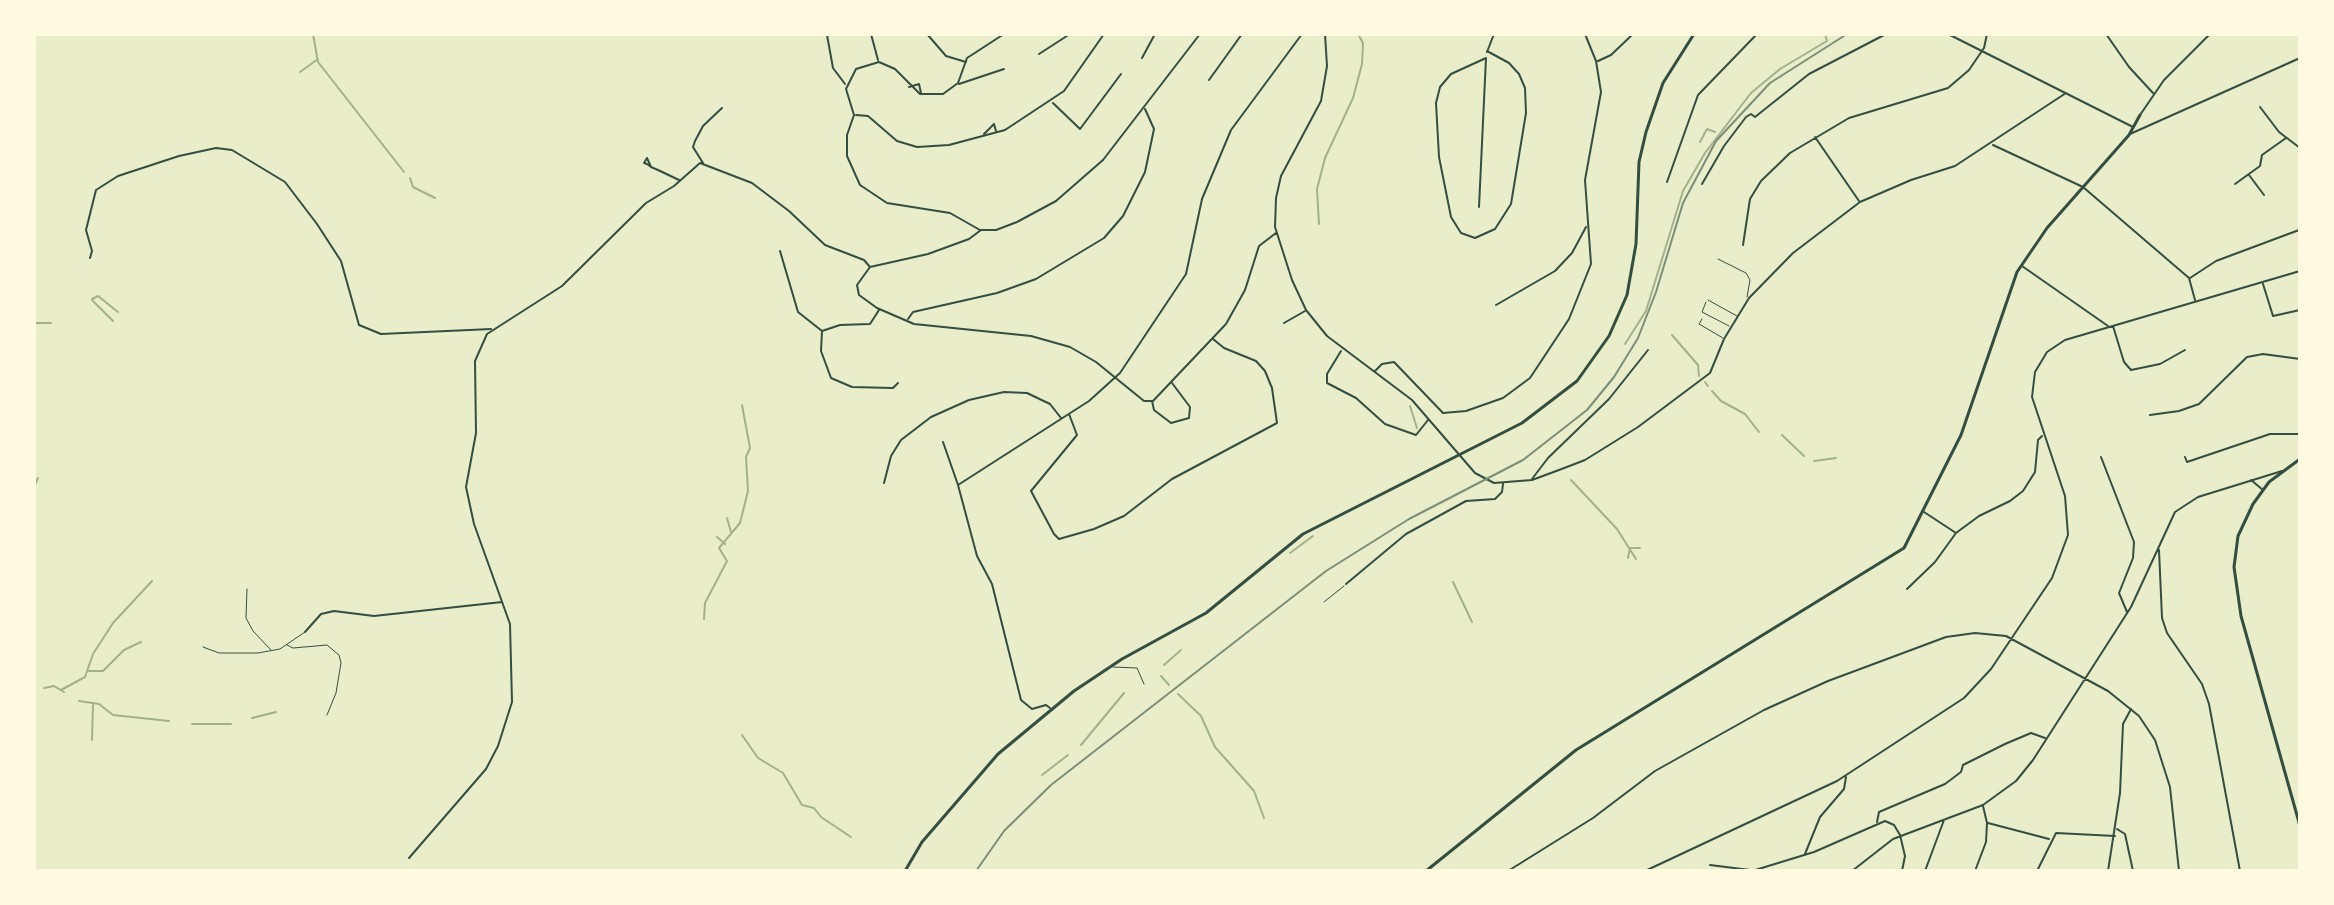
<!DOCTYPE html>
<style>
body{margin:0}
#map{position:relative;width:2334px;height:905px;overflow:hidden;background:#e9edc9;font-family:"Exo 2",sans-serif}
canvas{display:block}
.frame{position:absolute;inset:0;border:36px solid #fefae0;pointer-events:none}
</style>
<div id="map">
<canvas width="2334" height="905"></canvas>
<div class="frame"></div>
</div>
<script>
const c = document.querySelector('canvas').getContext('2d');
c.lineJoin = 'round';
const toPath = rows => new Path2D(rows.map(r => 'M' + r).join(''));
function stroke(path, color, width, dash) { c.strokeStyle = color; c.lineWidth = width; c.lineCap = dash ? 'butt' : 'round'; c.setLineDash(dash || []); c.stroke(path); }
const stream = toPath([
 [313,34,318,62,404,172],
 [300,72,318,59],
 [1700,142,1707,129,1715,132],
 [410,178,413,187,435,198],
 [1319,224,1317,189,1325,158,1353,98,1362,64,1363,43,1358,34],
 [92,299,98,296,118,312],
 [92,300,113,321],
 [34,323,51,323],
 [1672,335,1698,365,1699,376],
 [1625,344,1646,311,1683,191,1705,153,1751,93,1780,69,1827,41,1825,34],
 [1705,382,1708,386],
 [1712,391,1721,401,1745,414,1759,432],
 [1410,406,1417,428],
 [1782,435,1804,456],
 [1814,461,1836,458],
 [1571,480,1617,529,1636,559],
 [34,487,38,478],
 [34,489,34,494],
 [727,518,731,532],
 [717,537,725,544],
 [1290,553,1313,536],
 [1628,558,1630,548,1640,548],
 [1453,582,1472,622],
 [704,619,705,603,727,561,719,548,740,523,748,491,746,457,750,448,742,405],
 [1164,665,1181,650],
 [89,671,103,671,124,650,141,642],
 [1161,676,1169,685],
 [44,688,54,686,64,692],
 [61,690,85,677,93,654,113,623,152,581],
 [1178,694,1201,716,1215,747,1254,791,1264,818],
 [79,701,99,704,113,715,169,721],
 [252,718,276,712],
 [192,724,231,724],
 [742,735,758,758,783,773,802,805,814,808,821,817,851,837],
 [92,740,93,705],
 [1081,745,1124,693],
 [1042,775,1068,755]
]);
const service = toPath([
 [1718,259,1746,273,1750,280,1747,297],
 [1708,300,1737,316],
 [1706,302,1702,312,1729,326],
 [1702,319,1699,324,1723,338],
 [247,589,246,618,253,631,271,650],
 [1324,602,1344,586],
 [287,645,293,648,327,645,339,655,341,663,336,693,327,715],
 [203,647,219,653,258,653,280,649,305,632],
 [1113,667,1137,668,1144,684]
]);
const minor = toPath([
 [871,34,878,60],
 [927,34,946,56,966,62],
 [1325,34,1327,66,1321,101,1281,176,1276,198,1275,227,1292,280,1306,310,1327,336,1412,400,1475,473,1494,483,1532,480,1559,470,1585,460,1638,427,1710,373,1724,339,1749,298,1793,253,1860,202,1911,180,1955,166,2066,93],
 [1948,34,2133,127],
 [2106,34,2129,67,2153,93],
 [827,35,833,68,845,84],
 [1487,52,1494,34],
 [1039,54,1070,34],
 [1142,58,1155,34],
 [1486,58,1451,74,1440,87,1436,103,1439,157,1451,217,1461,233,1475,238,1495,229,1511,204,1526,113,1525,88,1519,74,1509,63,1487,51],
 [1598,61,1611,55,1633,34],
 [1209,80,1242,34],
 [959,84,1004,69],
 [909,87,919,84,921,93],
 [1053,103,1080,129,1121,74],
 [2260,107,2279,132,2300,148],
 [856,115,868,116,897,141,917,147,949,145,1005,130,1064,91,1104,34],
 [2140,115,2164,80,2210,34],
 [984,134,994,124,996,131],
 [2130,134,2300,58],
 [1815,137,1859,201],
 [1993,145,2083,187,2189,278,2195,300],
 [703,163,693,147,695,141,703,126,722,108],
 [651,167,647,158,644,163,647,164,651,167,658,170,679,180],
 [2249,175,2264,195],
 [1667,182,1698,95,1757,34],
 [1702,184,1724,146,1746,117,1751,114,1755,117,1809,74,1886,34],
 [2235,184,2260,166,2262,155,2286,138],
 [1479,207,1486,58],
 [980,230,950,213,887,203,860,185,847,156,847,135,854,115,846,89,856,69,879,62,895,69,920,94,943,94,958,83,967,58,1004,34],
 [1743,245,1750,199,1761,181,1790,153,1849,118,1948,88,1969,70,1984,48,1987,34],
 [780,251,798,312,822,331,821,351,831,378,852,387,893,388,898,383],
 [90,258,92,251,86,230,96,190,118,176,179,156,216,148,232,150,285,182,317,224,341,261,359,325,381,334,491,329],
 [2022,266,2108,326],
 [2190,278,2216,261,2299,230],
 [2263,284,2273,316,2300,310],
 [1496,305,1555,271,1572,253,1586,227],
 [908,319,913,312,997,293,1036,279,1104,238,1123,216,1145,172,1154,129,1145,109],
 [1284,323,1305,311],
 [2113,326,2124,362,2131,370,2160,364,2185,350],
 [822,331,840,325,870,324,879,310],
 [1341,351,1327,374,1327,383,1356,398,1385,424,1416,435,1428,420],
 [1375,371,1382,364,1394,362,1443,413,1466,411,1503,398,1530,378,1569,319,1591,264,1585,180,1601,92,1596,61,1585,34],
 [1152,401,1144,401,1096,362,1070,347,1031,336,914,324,877,308,859,295,857,285,870,267,928,254,969,239,981,230,996,230,1017,222,1056,201,1103,160,1200,34],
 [1152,401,1154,410,1171,423,1189,418,1190,407,1172,383],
 [1153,401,1226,324,1245,290,1259,246,1276,233],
 [1069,414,1077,435,1031,491,1054,534,1059,539,1094,529,1124,516,1172,479,1277,423,1272,388,1265,371,1256,361,1224,348,1213,339],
 [2150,415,2179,411,2199,404,2247,357,2263,354,2300,359],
 [943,442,958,485],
 [2101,457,2134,542,2133,558,2119,593,2127,612],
 [2185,457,2187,462,2270,434,2300,434],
 [1532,479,1548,458,1609,399,1648,350],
 [2251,480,2263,490],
 [884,483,891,456,901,440,931,417,969,400,1004,392,1027,393,1050,404,1061,418],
 [1924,512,1956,533,1979,516,2010,501,2023,491,2035,472,2038,440,2042,436],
 [2159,550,2162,618,2167,633,2202,684,2209,704,2240,871],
 [1346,584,1406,534,1466,501,1495,499,1502,492,1503,484],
 [1907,589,1935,562,1956,533],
 [305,632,321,614,334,611,374,616,502,602],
 [1050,708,1046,705,1032,709,1021,700,992,584,977,556,958,485,1089,401,1120,373,1186,274,1202,199,1231,130,1302,34],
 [1877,822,1879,812,1945,784,1961,772,1963,765,2005,744,2031,733,2045,738],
 [1988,823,2049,839],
 [2117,829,2125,834,2133,871],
 [1805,854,1820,817,1844,789,1846,777],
 [409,858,486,769,498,746,512,702,510,624,474,524,466,487,476,433,475,361,487,334,562,286,646,203,674,186,700,163,752,183,789,211,825,245,864,260,870,267],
 [1710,865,1750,870],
 [870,871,890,871],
 [1508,871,1593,818,1655,771,1764,710,1828,681,1946,637,1975,633,2006,636,2108,691,2139,716,2155,740,2170,787,2179,871],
 [1645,871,1837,781,1964,698,1991,669,2052,578,2068,535,2065,496,2032,397,2035,372,2047,352,2065,340,2300,271],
 [1752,871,1814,852,1885,821,1894,825,1900,835,1905,856,1902,871],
 [1852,871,1893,839,1983,805,2016,781,2033,760,2131,607,2175,512,2198,497,2282,471],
 [1925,871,1944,820],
 [1975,871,1986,842,1987,823,1983,806],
 [2037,871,2056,833,2115,836],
 [2108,871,2120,793,2123,724,2131,709]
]);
const tertiary = toPath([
 [1426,871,1576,750,1904,548,1961,435,2017,272,2047,228,2129,135,2140,115]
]);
const secondary = toPath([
 [2300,459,2269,482,2253,504,2238,536,2234,567,2241,616,2300,826],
 [905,871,922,842,998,754,1074,691,1122,659,1206,613,1303,534,1522,423,1577,381,1609,336,1627,295,1636,244,1639,162,1646,132,1663,83,1694,34]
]);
const rail = toPath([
 [976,871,1004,831,1051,785,1326,571,1409,519,1523,460,1587,410,1614,377,1638,338,1656,292,1683,203,1716,141,1770,83,1847,34]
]);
stroke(stream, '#a3b18a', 2);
stroke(service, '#344e41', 1);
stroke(minor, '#344e41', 2);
stroke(tertiary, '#344e41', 3);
stroke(secondary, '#344e41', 3);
stroke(rail, '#7c8e77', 2);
</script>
